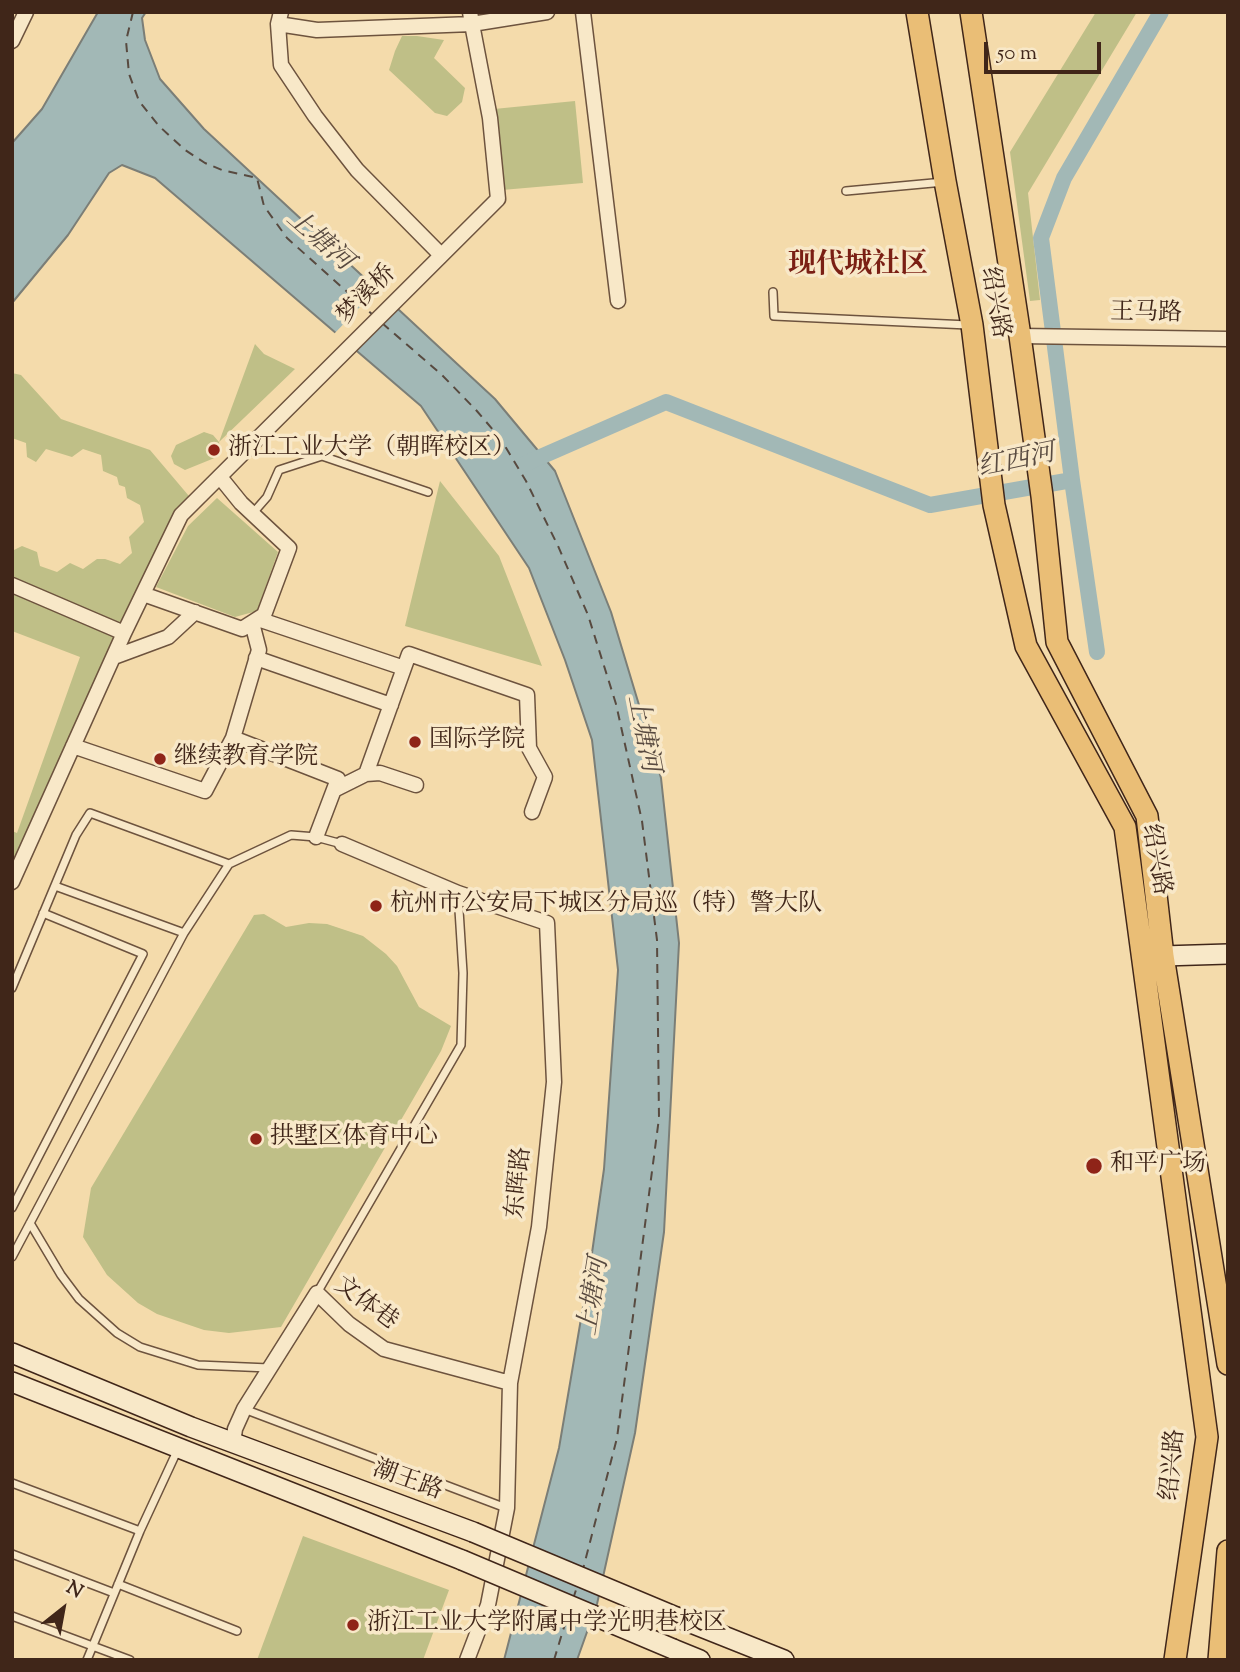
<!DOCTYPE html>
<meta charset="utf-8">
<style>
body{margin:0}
#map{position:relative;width:1240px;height:1672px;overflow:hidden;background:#f4dbab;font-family:"Sorts Mill Goudy",serif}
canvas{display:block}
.frame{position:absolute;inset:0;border:14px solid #402619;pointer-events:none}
.north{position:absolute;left:28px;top:1574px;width:70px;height:70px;-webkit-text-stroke:5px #f8e8c8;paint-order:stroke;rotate:31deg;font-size:19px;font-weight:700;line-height:28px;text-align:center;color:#402619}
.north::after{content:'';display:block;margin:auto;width:24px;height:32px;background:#402619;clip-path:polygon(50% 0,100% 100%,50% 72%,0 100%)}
.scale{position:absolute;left:984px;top:42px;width:117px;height:32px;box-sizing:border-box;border:4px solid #402619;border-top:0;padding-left:9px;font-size:21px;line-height:24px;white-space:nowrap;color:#402619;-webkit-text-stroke:5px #f8e8c8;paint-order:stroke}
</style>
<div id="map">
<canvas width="1240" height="1672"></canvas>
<div class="frame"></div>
<div class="north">N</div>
<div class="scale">50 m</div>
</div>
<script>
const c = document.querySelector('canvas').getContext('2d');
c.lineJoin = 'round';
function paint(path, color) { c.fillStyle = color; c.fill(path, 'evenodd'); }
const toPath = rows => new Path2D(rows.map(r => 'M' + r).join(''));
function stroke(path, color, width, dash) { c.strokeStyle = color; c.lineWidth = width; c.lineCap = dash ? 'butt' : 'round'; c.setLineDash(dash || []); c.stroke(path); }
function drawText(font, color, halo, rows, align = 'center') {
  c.font = font + ' "Sorts Mill Goudy","Noto Serif SC",serif'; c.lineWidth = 7; c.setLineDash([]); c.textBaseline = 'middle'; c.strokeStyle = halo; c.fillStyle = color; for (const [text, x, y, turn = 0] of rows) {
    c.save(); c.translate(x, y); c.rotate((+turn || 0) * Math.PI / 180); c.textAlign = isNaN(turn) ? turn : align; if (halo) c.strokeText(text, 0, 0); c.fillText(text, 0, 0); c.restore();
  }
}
const green = toPath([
 [1096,12,1137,12,1028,193,1040,300,1030,301,1010,152],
 [402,36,417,36,444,40,434,58,465,88,462,102,447,116,435,113,389,70,395,51],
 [575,101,583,183,502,190,494,109],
 [255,344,264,354,295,369,219,442,220,449,217,457,185,470,174,464,171,456,176,445,204,432,213,435,219,442],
 [12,373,21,375,61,419,150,450,194,502,12,881,12,831,17,833,80,657,12,631,12,551,22,546,37,552,40,566,57,572,70,563,83,569,97,559,105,559,120,564,132,553,129,537,144,522,140,505,127,498,125,487,119,485,117,477,103,471,101,455,83,449,72,457,46,449,36,462,27,457,26,443,12,438],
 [440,481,499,556,542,666,405,626],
 [217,498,278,552,257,611,235,617,156,587,188,526],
 [264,914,286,927,309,923,327,924,363,936,386,954,397,966,419,1007,451,1026,441,1051,281,1327,229,1333,204,1330,157,1314,138,1303,107,1275,83,1237,91,1188,254,915],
 [303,1536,449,1590,423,1660,257,1660]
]);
const water = toPath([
 [98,12,146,12,142,18,145,40,160,79,204,129,495,399,555,471,611,612,661,778,679,943,664,1232,635,1433,597,1604,577,1660,504,1660,559,1448,591,1260,604,1169,618,970,592,740,565,660,529,568,421,406,155,178,122,165,109,173,68,235,12,303,12,143,42,109,98,12]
]);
const pier = toPath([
 [380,286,400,305,354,353,333,335]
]);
const canal = toPath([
 [522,465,666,402,930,505,1072,480,1041,238,1064,178,1161,12],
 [1072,480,1097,652]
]);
const ferry = toPath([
 [133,12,126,41,129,74,139,101,159,126,185,150,205,163,222,170,257,178,264,206,287,238,373,315],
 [382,323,442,375,476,410,500,438,526,481,558,546,588,615,616,704,642,821,657,940,659,1118,617,1438,583,1569],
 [573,1599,578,1584],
 [554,1660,568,1614]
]);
const lane = toPath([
 [846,191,944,182],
 [773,292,774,316,968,325],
 [253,513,267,497,279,470,322,456,428,492],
 [55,886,184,933],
 [12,988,76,835,90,813,229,864],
 [12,1208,143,954,43,913],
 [30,1223,61,1275,79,1299,117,1333,140,1347,198,1365,269,1368],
 [12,1257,184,933,229,864,291,835,316,837,342,844],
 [317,1293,461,1045,463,973,458,894],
 [244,1409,506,1508],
 [12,1483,140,1531],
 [12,1554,114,1593],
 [118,1584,237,1631],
 [12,1616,130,1660],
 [87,1660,140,1531,178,1449]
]);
const street = toPath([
 [281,12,278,24,281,65,315,116,357,170,441,255],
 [470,12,472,24,547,12],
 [583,12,618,301],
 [12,41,26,12],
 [1020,336,1228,339],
 [12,585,124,633],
 [143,594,242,629,264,615,289,548,241,503,220,477],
 [258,619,404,668],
 [252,623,259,650,233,738,338,779,316,837],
 [114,657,168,637,195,612],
 [256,658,391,705],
 [73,746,205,791,233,738],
 [366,774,380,773,416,785],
 [334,790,366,774,409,654,527,695,529,748,545,777,532,812],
 [342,844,458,893,547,923,554,1082,539,1227,510,1383,507,1508,488,1605,467,1660],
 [12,882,124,633,181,515,498,199,490,118,472,24,317,30,278,24],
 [233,1443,235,1429,244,1409,317,1293,349,1324,384,1349,510,1383]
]);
const secondary = toPath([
 [1163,956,1228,954],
 [12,1353,191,1427,473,1532],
 [12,1382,462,1560],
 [676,1617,784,1660],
 [673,1649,700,1660]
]);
const primary = toPath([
 [917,12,945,181,972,325,994,505,1026,646,1125,827,1207,1437,1175,1660],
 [971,12,1020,336,1042,496,1057,642,1147,816,1163,956,1228,1364],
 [1219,1660,1228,1551]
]);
const secondaryBridge = toPath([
 [473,1532,676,1617],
 [462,1560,673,1649]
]);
const markers = [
 [214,450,7,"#8f2418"],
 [415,742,7,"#8f2418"],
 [160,759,7,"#8f2418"],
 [376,906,7,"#8f2418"],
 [256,1139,7,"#8f2418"],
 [1094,1166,9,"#8f2418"],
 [353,1625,7,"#8f2418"]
];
const streetNames = [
 ["梦溪桥",368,296,-45],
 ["绍兴路",993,303,80],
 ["王马路",1146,315,1],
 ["绍兴路",1154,860,80],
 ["东晖路",521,1183,-84],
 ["文体巷",365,1305,36],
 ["绍兴路",1175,1465,-85],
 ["潮王路",407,1482,20]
];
const poiNames = [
 ["浙江工业大学（朝晖校区）",228,450],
 ["国际学院",429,742],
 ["继续教育学院",174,759],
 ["杭州市公安局下城区分局巡（特）警大队",390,906],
 ["拱墅区体育中心",270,1139],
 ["和平广场",1110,1166],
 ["浙江工业大学附属中学光明巷校区",367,1625]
];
const waterNames = [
 ["上塘河",318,242,41],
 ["红西河",1017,463,-12],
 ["上塘河",641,734,79],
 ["上塘河",596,1297,-81]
];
const quarterNames = [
 ["现代城社区",858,267]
];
paint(green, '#bfbf87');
paint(water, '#a2b8b6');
stroke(water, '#7b7e77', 2);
paint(pier, '#f4dbab');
stroke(canal, '#a2b8b6', 16);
stroke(ferry, '#584a40', 2, [9, 7]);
stroke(lane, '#6d533e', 10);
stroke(street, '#6d533e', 17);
stroke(secondary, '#402619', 22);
stroke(primary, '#402619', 24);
stroke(lane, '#f8e8c8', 7);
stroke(street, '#f8e8c8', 14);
stroke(secondary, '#f8e8c8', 19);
stroke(primary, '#eabe76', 21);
stroke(secondaryBridge, '#402619', 22, []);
stroke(secondaryBridge, '#f8e8c8', 19);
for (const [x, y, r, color] of markers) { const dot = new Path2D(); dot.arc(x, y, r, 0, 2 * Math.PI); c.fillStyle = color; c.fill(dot); stroke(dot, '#f8e8c8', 2.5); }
drawText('24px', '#402619', '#f8e8c8', streetNames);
drawText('24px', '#402619', '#f8e8c8', poiNames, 'left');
drawText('italic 26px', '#584a40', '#f8e8c8', waterNames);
drawText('bold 28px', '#7a1f14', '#f8e8c8', quarterNames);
</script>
